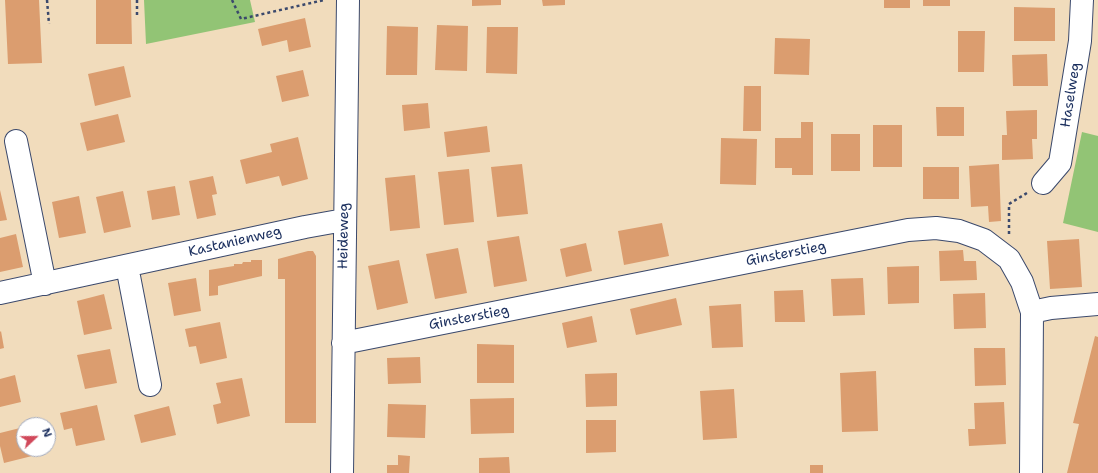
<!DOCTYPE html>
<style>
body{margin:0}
#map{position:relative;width:1098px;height:473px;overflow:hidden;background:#f1dcbc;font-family:"Shantell Sans",sans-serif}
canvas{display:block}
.north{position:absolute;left:16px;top:417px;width:40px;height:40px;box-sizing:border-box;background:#fff;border:1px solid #a4acbf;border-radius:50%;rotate:68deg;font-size:11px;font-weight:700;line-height:16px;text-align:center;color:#1b2f5e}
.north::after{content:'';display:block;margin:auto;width:14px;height:18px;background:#d1495b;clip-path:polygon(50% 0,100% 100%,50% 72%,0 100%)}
</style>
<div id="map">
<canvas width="1098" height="473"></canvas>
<div class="north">N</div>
</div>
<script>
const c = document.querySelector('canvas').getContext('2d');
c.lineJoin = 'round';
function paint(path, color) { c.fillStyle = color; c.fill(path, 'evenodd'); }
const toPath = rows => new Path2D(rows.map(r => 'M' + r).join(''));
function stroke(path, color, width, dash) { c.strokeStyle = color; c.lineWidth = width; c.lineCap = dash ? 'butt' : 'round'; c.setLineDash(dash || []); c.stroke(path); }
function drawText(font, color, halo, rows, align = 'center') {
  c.font = font + ' "Shantell Sans",sans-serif'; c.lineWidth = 3; c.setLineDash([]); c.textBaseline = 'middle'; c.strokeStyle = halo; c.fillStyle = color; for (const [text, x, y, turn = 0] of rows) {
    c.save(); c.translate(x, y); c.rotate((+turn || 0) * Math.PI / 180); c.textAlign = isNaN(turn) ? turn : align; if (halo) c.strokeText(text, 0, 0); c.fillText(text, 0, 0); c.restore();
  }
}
const green = toPath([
 [144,0,250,0,255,22,146,44],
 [1082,132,1098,136,1098,232,1063,223]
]);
const building = toPath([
 [5,0,39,0,42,63,8,64],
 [96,0,131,0,132,44,96,44],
 [472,0,501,0,501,5,472,6],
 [542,0,565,0,565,5,543,6],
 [884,0,910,0,910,8,884,8],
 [923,0,950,0,950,6,923,6],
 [1014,7,1055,8,1055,41,1014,41],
 [305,18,311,47,289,52,287,40,262,46,258,29],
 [437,25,468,26,467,71,435,70],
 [387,26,418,27,417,75,386,75],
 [487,27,518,27,517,74,486,73],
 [958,31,985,31,984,72,958,72],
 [775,38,810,39,809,75,774,74],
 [1047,54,1048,86,1013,86,1012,55],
 [124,66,131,97,95,106,88,74],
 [303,70,309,96,282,102,276,76],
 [744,86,761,86,761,131,743,131],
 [428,103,430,128,404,131,402,105],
 [936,107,964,107,964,136,937,136],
 [1037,110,1037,139,1032,139,1033,159,1002,160,1002,135,1007,135,1006,111],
 [118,114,125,142,87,151,80,123],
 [801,122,813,122,813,175,792,175,792,168,775,168,775,138,801,138],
 [873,125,902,125,902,167,873,167],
 [487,126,490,152,447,157,444,132],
 [831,134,860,134,860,171,831,171],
 [298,137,308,179,282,186,279,176,246,184,240,160,272,152,270,144],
 [721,138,757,139,756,185,720,184],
 [522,164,528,214,497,217,491,167],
 [999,164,1001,221,989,222,988,206,971,207,969,166],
 [923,167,959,167,959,199,923,199],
 [469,169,474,222,444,225,438,172],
 [415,175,420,228,390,231,385,178],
 [213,176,217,194,212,195,216,215,197,219,189,181],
 [175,186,180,215,152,220,147,191],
 [0,190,7,220,0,221],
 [123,191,131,227,104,233,96,197],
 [79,196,86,233,59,238,52,202],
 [662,223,669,256,624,265,618,231],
 [16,234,23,267,0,272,0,238],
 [519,236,527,281,494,287,487,241],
 [1079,239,1082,287,1050,289,1047,241],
 [586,243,592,271,566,277,560,249],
 [458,248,467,293,435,299,426,254],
 [963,250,964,261,976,261,977,280,940,281,939,251],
 [308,251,313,251,316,256,316,423,285,423,285,279,278,279,278,259],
 [251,260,262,260,262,276,218,286,218,295,209,296,209,270,234,266,234,264,242,264,243,262,251,262],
 [399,260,408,303,377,310,368,266],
 [919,266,919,303,888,304,887,267],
 [196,278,201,311,174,316,168,283],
 [863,278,865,315,833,316,831,279],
 [803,290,805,322,775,322,774,291],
 [985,293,986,328,954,329,953,294],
 [104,294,112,329,84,335,77,301],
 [676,298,682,325,636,335,630,309],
 [741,304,743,347,712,348,709,306],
 [592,316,597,342,567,348,562,323],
 [220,322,227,358,200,364,196,346,189,347,185,329],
 [1,331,4,348,0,349,0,332],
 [1095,336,1098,337,1098,473,1067,473,1079,424,1073,423],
 [477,344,514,345,514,383,477,383],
 [974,348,1005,348,1006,385,975,386],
 [110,349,117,383,85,389,77,355],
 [420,357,421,383,388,384,387,358],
 [876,371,878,431,842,432,840,373],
 [617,373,617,406,586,407,585,374],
 [15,375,21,402,0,407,0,379],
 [242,378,250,416,217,424,213,405,221,403,216,383],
 [734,389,737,438,703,440,700,391],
 [514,398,514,433,471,434,470,399],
 [1004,402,1006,444,969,446,968,429,975,429,974,403],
 [388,404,426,405,425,438,387,437],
 [97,405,105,440,76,446,72,428,64,430,60,413],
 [169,406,176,435,141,443,134,415],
 [586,420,616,420,616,452,586,453],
 [24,427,24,449,31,449,32,456,4,463,0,446,0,433],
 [398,455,410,456,409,473,387,473,387,465,398,465],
 [509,457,510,473,479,473,479,458],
 [810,465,823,465,823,473,810,473]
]);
const path = toPath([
 [47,0,49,24],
 [137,0,137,16],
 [232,0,241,19,324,0],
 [1009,234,1009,204,1027,193]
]);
const street = toPath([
 [16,141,45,284],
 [1043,183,1060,163,1080,41,1082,0],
 [127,266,150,385],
 [0,293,305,227,344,220],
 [1032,312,1051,308,1098,304],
 [343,343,908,230,936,228,959,231,984,240,1009,259,1022,282,1032,312,1031,473],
 [342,473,348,0]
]);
const streetNames = [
 ["Haselweg",1071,95,-81],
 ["Heideweg",344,236,-89],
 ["Kastanienweg",235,242,-13],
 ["Ginsterstieg",786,254,-11],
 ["Ginsterstieg",469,318,-11]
];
paint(green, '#92c475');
paint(building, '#db9d6f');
stroke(street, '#3b496c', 24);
stroke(path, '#3b496c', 2.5, [3, 3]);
stroke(street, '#fff', 22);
drawText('14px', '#1b2f5e', '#fff', streetNames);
</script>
